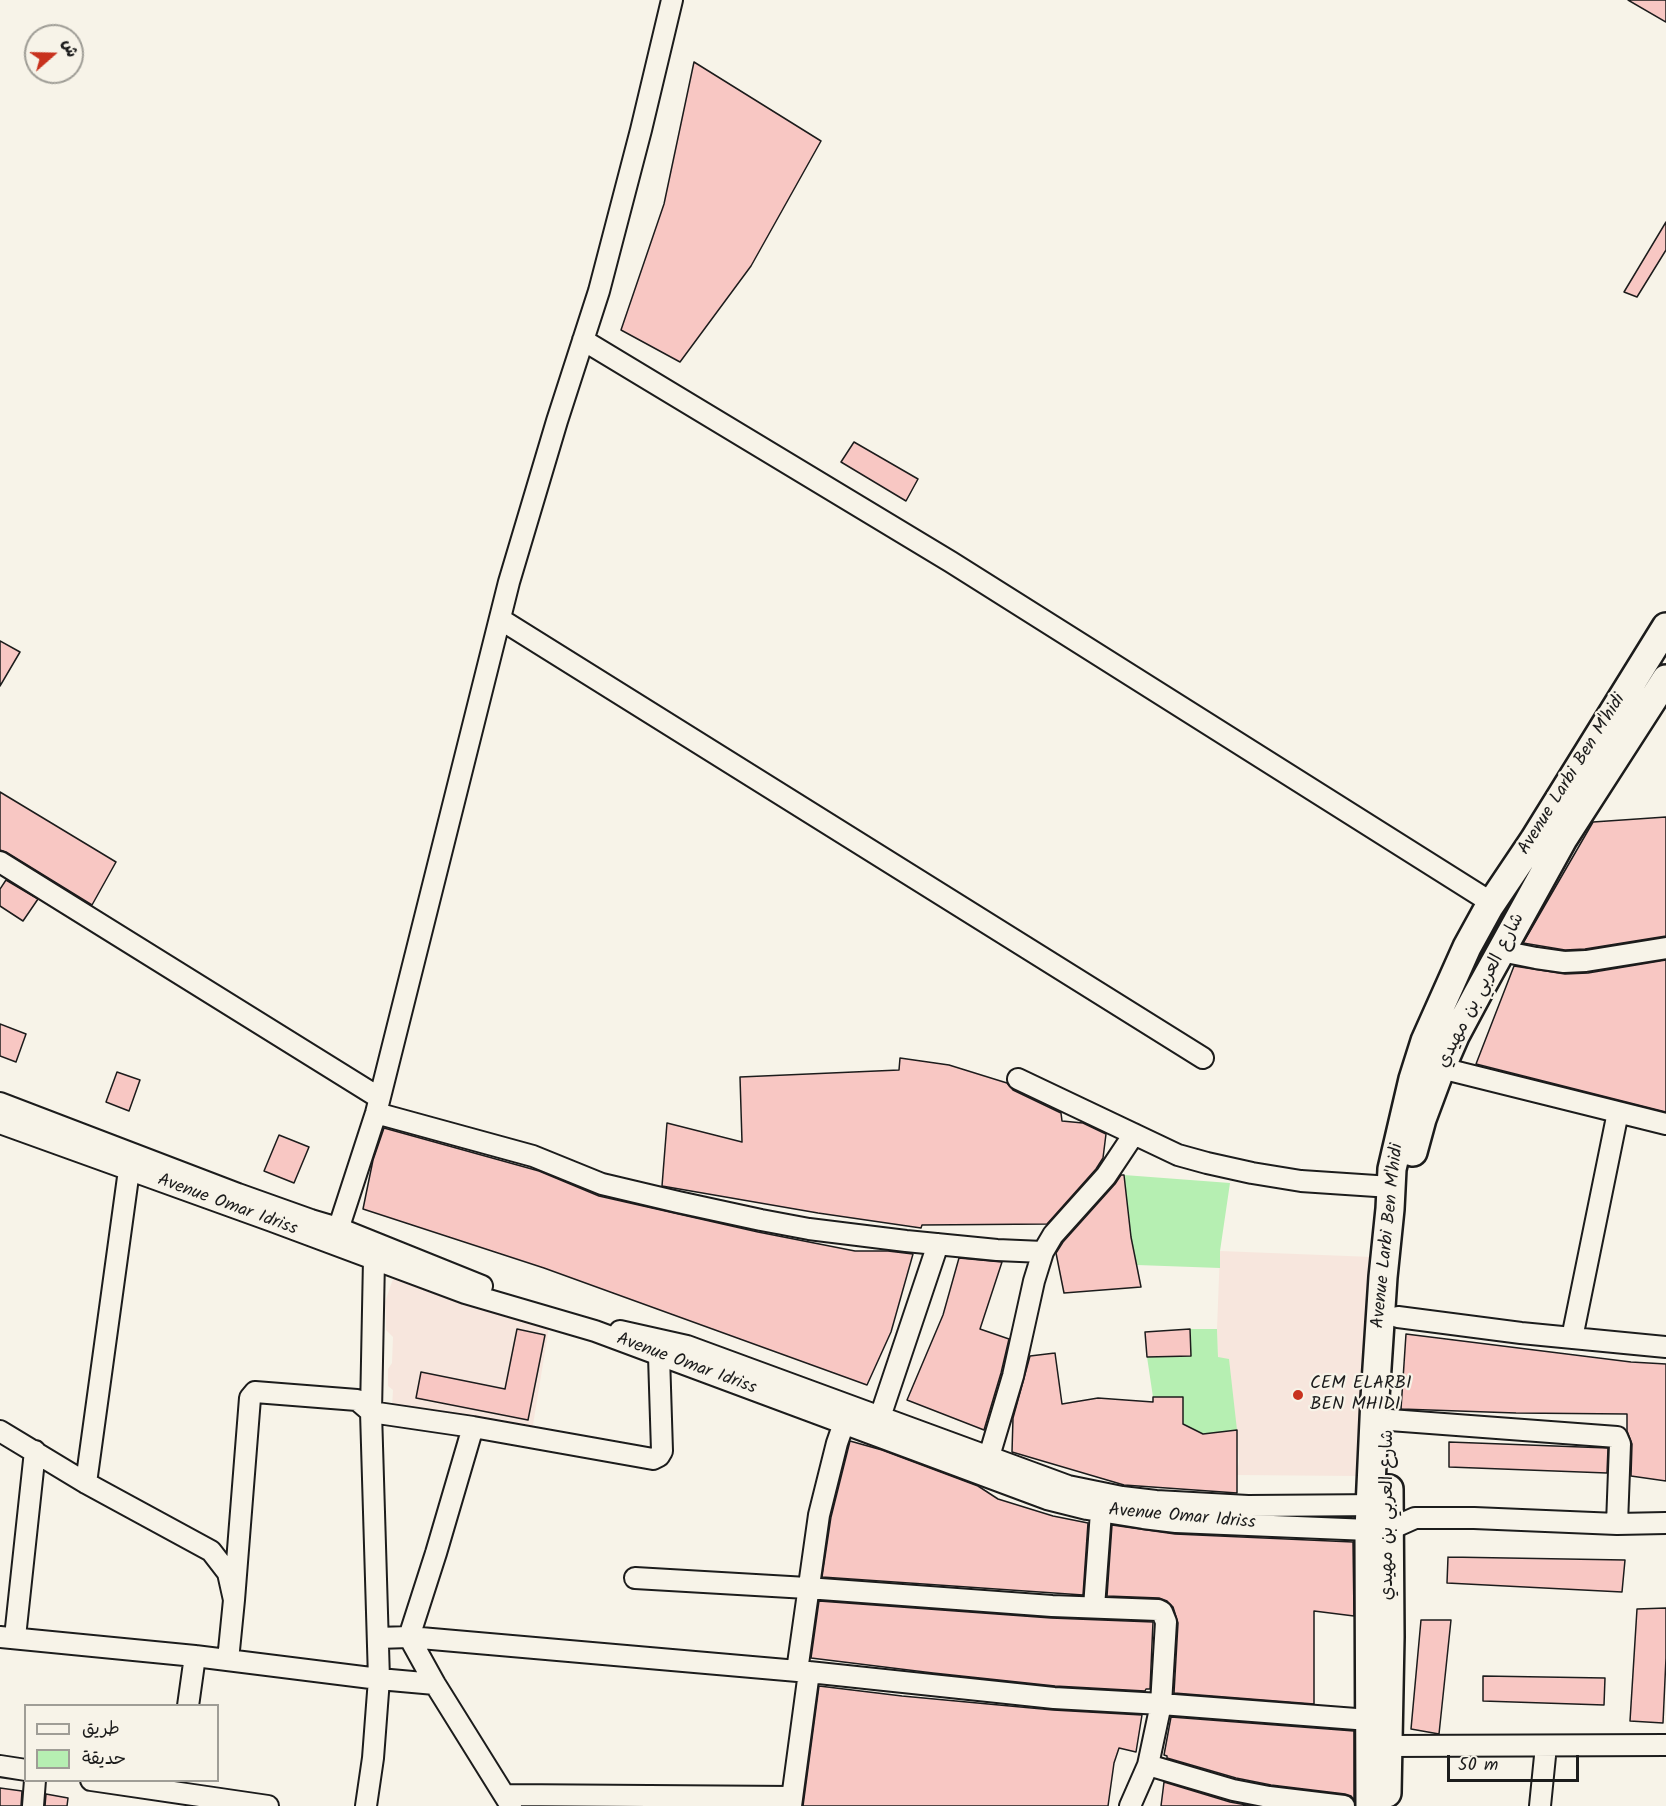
<!DOCTYPE html>
<meta charset="utf-8">
<style>
body{margin:0}
#map{position:relative;width:1666px;height:1806px;overflow:hidden;background:#f7f3e8;font-family:Kalam,"Playpen Sans Arabic",sans-serif}
canvas{display:block}
.legend{position:absolute;left:24px;top:1704px;width:195px;height:78px;box-sizing:border-box;background:#f7f3e8;border:2px solid #9f9d96;margin:0;padding:8px 10px;list-style:none;font-size:18px;color:#1c1c1c}
.legend li{display:flex;align-items:center;gap:12px;height:30px}
.legend b{width:30px;border:2px solid #9f9d96}
.north{position:absolute;left:24px;top:24px;width:60px;height:60px;box-sizing:border-box;background:#f7f3e8;border:2px solid #9f9d96;border-radius:50%;rotate:70deg;font-size:16px;font-weight:700;line-height:24px;text-align:center;color:#1c1c1c}
.north::after{content:'';display:block;margin:auto;width:21px;height:27px;background:#c8321e;clip-path:polygon(50% 0,100% 100%,50% 72%,0 100%)}
.scale{position:absolute;left:1447px;top:1755px;width:132px;height:27px;box-sizing:border-box;border:3px solid #1c1c1c;border-top:0;padding-left:8px;font-size:18px;line-height:21px;white-space:nowrap;color:#1c1c1c;-webkit-text-stroke:4px #f7f3e8;paint-order:stroke}
</style>
<div id="map">
<canvas width="1666" height="1806"></canvas>
<ul class="legend">
<li><b style="height:8px;background:#f7f3e8"></b>طريق</li>
<li><b style="height:16px;background:#b6efb2"></b>حديقة</li>
</ul>
<div class="north">ش</div>
<div class="scale">50 m</div>
</div>
<script>
const c = document.querySelector('canvas').getContext('2d');
c.lineJoin = 'round';
function paint(path, color) { c.fillStyle = color; c.fill(path, 'evenodd'); }
const toPath = rows => new Path2D(rows.map(r => 'M' + r).join(''));
function stroke(path, color, width, dash) { c.strokeStyle = color; c.lineWidth = width; c.lineCap = dash ? 'butt' : 'round'; c.setLineDash(dash || []); c.stroke(path); }
function drawText(font, color, halo, rows, align = 'center') {
  c.font = font + ' Kalam,"Playpen Sans Arabic",sans-serif'; c.lineWidth = 4.5; c.setLineDash([]); c.textBaseline = 'middle'; c.strokeStyle = halo; c.fillStyle = color; for (const [text, x, y, turn = 0] of rows) {
    c.save(); c.translate(x, y); c.rotate((+turn || 0) * Math.PI / 180); c.textAlign = isNaN(turn) ? turn : align; if (halo) c.strokeText(text, 0, 0); c.fillText(text, 0, 0); c.restore();
  }
}
const built = toPath([
 [1220,1251,1373,1257,1356,1476,1237,1475,1239,1462,1237,1430,1218,1357,1217,1329],
 [395,1273,549,1327,532,1431,392,1407,393,1390,388,1386,388,1369,392,1363,393,1337,386,1330,385,1302]
]);
const green = toPath([
 [1124,1175,1230,1183,1220,1251,1220,1268,1137,1265,1131,1237],
 [1190,1329,1217,1329,1218,1357,1229,1359,1237,1430,1203,1434,1183,1424,1183,1397,1153,1397,1147,1357]
]);
const building = toPath([
 [1628,0,1666,0,1666,22,1628,0],
 [694,62,821,141,751,266,680,362,621,330,664,204,694,62],
 [1666,222,1666,250,1637,297,1624,292,1666,222],
 [854,442,918,479,906,501,841,462,854,442],
 [0,641,20,652,0,686,0,641],
 [0,792,116,862,92,905,6,852,0,850,0,792],
 [1666,817,1666,936,1585,949,1565,950,1523,943,1593,822,1666,817],
 [6,880,38,899,23,921,0,906,0,889,6,880],
 [1666,960,1666,1112,1476,1064,1514,966,1565,974,1588,973,1666,960],
 [0,1024,26,1034,16,1062,0,1056,0,1024],
 [900,1058,949,1065,1007,1083,1013,1090,1061,1113,1062,1121,1083,1123,1106,1134,1103,1158,1096,1169,1047,1224,922,1225,921,1228,818,1213,662,1186,667,1123,742,1142,740,1077,899,1070,900,1058],
 [117,1072,140,1080,129,1111,106,1102,117,1072],
 [384,1128,539,1171,599,1196,758,1232,855,1251,888,1251,913,1254,891,1332,867,1385,544,1268,363,1209,373,1160,384,1128],
 [279,1135,309,1147,294,1183,264,1171,279,1135],
 [1121,1175,1124,1175,1131,1237,1141,1287,1064,1293,1056,1253,1063,1242,1115,1184,1121,1175],
 [959,1258,1002,1262,980,1329,1009,1339,1001,1373,984,1430,907,1400,943,1315,959,1258],
 [517,1329,545,1335,528,1420,416,1398,421,1372,505,1389,517,1329],
 [1190,1329,1191,1356,1147,1357,1145,1332,1190,1329],
 [1406,1334,1631,1362,1666,1364,1666,1481,1631,1476,1632,1444,1627,1431,1627,1414,1516,1413,1401,1409,1406,1334],
 [1055,1353,1062,1404,1098,1398,1153,1402,1153,1397,1183,1397,1183,1424,1203,1434,1237,1430,1237,1493,1124,1485,1012,1452,1013,1418,1030,1356,1055,1353],
 [850,1441,882,1450,978,1486,998,1499,1053,1516,1088,1523,1083,1595,822,1577,831,1517,850,1441],
 [1449,1442,1608,1448,1607,1473,1449,1467,1449,1442],
 [1112,1525,1175,1534,1353,1542,1354,1616,1314,1611,1314,1704,1174,1693,1178,1623,1173,1607,1167,1601,1159,1598,1107,1596,1112,1525],
 [1448,1557,1625,1560,1622,1592,1447,1583,1448,1557],
 [819,1601,1051,1618,1153,1622,1150,1689,1146,1689,1145,1691,1055,1686,933,1673,811,1658,819,1601],
 [1666,1608,1666,1658,1663,1723,1630,1721,1637,1609,1666,1608],
 [1421,1620,1451,1620,1439,1734,1411,1729,1421,1620],
 [1483,1676,1605,1678,1604,1705,1483,1701,1483,1676],
 [819,1686,902,1696,1053,1710,1142,1715,1136,1752,1119,1748,1114,1763,1108,1806,803,1806,819,1686],
 [1171,1717,1354,1731,1354,1800,1351,1796,1345,1794,1271,1785,1236,1778,1167,1758,1167,1756,1164,1755,1171,1717],
 [1164,1782,1230,1802,1252,1806,1161,1806,1164,1782],
 [0,1788,22,1791,21,1806,0,1806,0,1788],
 [46,1794,68,1798,67,1806,45,1806,46,1794]
]);
const street = toPath([
 [583,340,951,562,1492,903],
 [500,619,1203,1058],
 [0,862,378,1097],
 [1501,951,1536,958,1564,962,1586,961,1666,948],
 [1441,1068,1666,1124],
 [1018,1079,1178,1155,1207,1163,1252,1173,1301,1181,1391,1187],
 [0,1103,238,1194,311,1220,338,1228,482,1286],
 [376,1113,533,1156,602,1184,678,1202,761,1220,809,1229,906,1241,997,1250,1043,1252],
 [0,1123,272,1221,465,1293,595,1331,1047,1499,1087,1509,1143,1518,1176,1522,1369,1530,1388,1530,1415,1518,1474,1518,1617,1524,1666,1523],
 [335,1239,376,1113,509,582,557,421,599,291,641,130,672,0],
 [1398,1317,1521,1333,1666,1347],
 [620,1331,687,1346,1068,1486,1122,1497,1156,1501,1248,1506,1382,1505],
 [1572,1338,1618,1112],
 [880,1417,938,1244],
 [1390,1420,1617,1437,1620,1444,1617,1524],
 [473,1427,436,1553,409,1637,435,1684,511,1806],
 [0,1431,86,1483,211,1551,228,1573,234,1600,228,1660],
 [985,1470,1013,1376,1034,1281,1043,1252,1053,1235,1106,1176,1134,1134],
 [86,1483,129,1170],
 [635,1578,807,1588,1052,1606,1158,1610,1162,1612,1166,1622,1161,1704,1148,1765,1130,1806],
 [234,1600,250,1398,255,1392,357,1400,371,1412,473,1427,653,1459,659,1456,662,1451,659,1356],
 [1094,1607,1101,1512],
 [0,1637,195,1656,379,1679,435,1684],
 [15,1637,35,1451],
 [378,1638,409,1637,809,1672,1054,1698,1161,1704,1369,1720],
 [797,1671,819,1515,837,1443,844,1423],
 [188,1706,195,1656],
 [1388,1746,1666,1745],
 [1148,1765,1233,1790,1269,1797,1344,1806],
 [0,1766,26,1770],
 [91,1780,268,1806],
 [505,1795,792,1797],
 [33,1806,35,1780],
 [366,1806,373,1758,379,1679,371,1412,374,1259],
 [791,1806,809,1672],
 [1540,1806,1546,1746]
]);
const secondary = toPath([
 [1413,1152,1422,1119,1441,1068,1455,1036,1478,993,1563,839,1666,679],
 [1387,1793,1390,1637,1389,1489],
 [1370,1806,1369,1530,1375,1398,1383,1277,1390,1209,1392,1169,1413,1079,1425,1041,1467,947,1489,907,1534,840,1666,627]
]);
const markers = [
 [1298,1395,6,"#c8321e"]
];
const streetNames = [
 ["Avenue Larbi Ben M'hidi",1573,775,-58],
 ["شارع العربي بن مهيدي",1482,991,-63],
 ["Avenue Omar Idriss",227,1206,20],
 ["Avenue Larbi Ben M'hidi",1389,1236,-84],
 ["Avenue Omar Idriss",686,1365,20],
 ["شارع العربي بن مهيدي",1389,1515,-90],
 ["Avenue Omar Idriss",1182,1518,5]
];
const poiNames = [
 ["CEM ELARBI",1310,1385],
 ["BEN MHIDI",1310,1406]
];
paint(built, '#f7e6dd');
paint(green, '#b6efb2');
paint(building, '#f8c7c3');
stroke(building, '#1c1c1c', 1.5);
stroke(street, '#1c1c1c', 24);
stroke(secondary, '#1c1c1c', 32);
stroke(street, '#f7f3e8', 20);
stroke(secondary, '#f7f3e8', 27);
for (const [x, y, r, color] of markers) { const dot = new Path2D(); dot.arc(x, y, r, 0, 2 * Math.PI); c.fillStyle = color; c.fill(dot); stroke(dot, '#f7f3e8', 2); }
drawText('18px', '#1c1c1c', '#f7f3e8', streetNames);
drawText('18px', '#1c1c1c', '#f7f3e8', poiNames, 'left');
</script>
